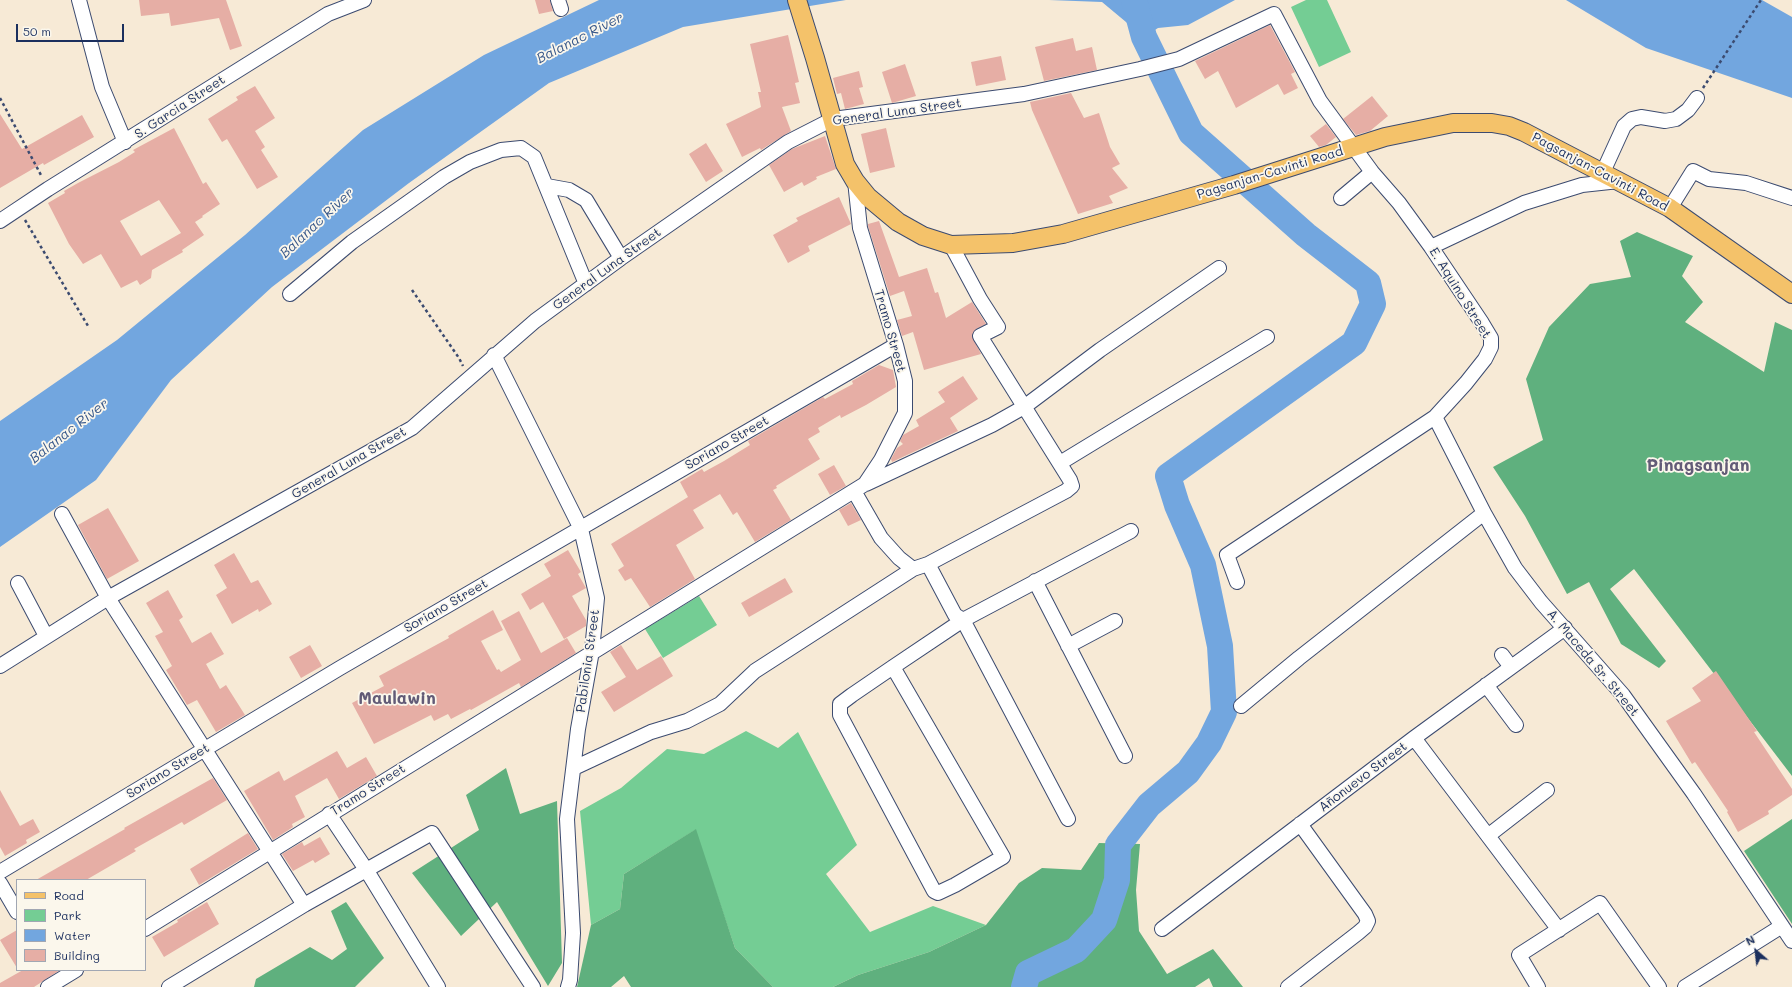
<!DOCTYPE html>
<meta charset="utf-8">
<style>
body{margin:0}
#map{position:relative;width:1792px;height:987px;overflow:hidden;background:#f7ead6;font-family:Mali,sans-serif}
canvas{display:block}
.legend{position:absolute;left:16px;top:879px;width:130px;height:92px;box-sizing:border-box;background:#fbf7ec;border:1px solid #a1a7b3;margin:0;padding:5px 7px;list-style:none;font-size:12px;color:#1b2f5e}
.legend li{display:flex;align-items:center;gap:8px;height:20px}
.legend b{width:20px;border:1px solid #a1a7b3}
.north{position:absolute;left:1736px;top:931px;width:40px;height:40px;-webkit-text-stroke:3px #fbf7ec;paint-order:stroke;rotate:332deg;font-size:11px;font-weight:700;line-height:16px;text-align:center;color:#1b2f5e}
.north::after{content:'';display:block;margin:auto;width:14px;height:18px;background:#1b2f5e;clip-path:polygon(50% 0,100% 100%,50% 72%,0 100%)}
.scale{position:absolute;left:16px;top:24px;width:108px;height:18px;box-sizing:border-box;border:2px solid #1b2f5e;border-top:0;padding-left:5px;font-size:12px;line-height:14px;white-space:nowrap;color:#1b2f5e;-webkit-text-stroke:3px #fbf7ec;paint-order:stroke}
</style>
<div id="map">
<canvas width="1792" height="987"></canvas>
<ul class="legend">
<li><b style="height:5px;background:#f4c26a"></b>Road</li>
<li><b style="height:11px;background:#74cd94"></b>Park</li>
<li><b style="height:11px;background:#72a6df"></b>Water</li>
<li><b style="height:11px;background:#e6aea5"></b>Building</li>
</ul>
<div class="north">N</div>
<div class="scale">50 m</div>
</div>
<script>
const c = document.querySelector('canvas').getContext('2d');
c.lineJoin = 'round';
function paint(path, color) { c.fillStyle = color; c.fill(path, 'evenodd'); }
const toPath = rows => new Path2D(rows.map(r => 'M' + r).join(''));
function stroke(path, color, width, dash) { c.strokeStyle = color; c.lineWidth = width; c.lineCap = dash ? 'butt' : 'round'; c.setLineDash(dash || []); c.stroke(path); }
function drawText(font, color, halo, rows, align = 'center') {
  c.font = font + ' Mali,sans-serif'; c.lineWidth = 3.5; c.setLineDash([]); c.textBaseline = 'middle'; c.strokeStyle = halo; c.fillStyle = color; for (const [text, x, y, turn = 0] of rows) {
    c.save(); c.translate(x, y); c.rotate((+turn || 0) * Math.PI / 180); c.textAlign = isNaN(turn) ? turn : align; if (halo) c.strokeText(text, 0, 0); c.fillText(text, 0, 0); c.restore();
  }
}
const green = toPath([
 [1306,0,1327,0,1351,52,1319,67,1291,7],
 [699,596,717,625,663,658,645,629],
 [746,731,778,748,798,732,857,845,826,874,870,932,933,906,986,925,929,952,858,975,833,987,773,987,735,948,695,830,624,874,620,909,591,925,580,811,621,788,667,749,704,754]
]);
const forest = toPath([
 [1637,232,1693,256,1682,276,1703,302,1685,322,1764,372,1775,322,1792,330,1792,776,1634,569,1610,589,1666,661,1659,668,1621,644,1589,582,1567,594,1525,516,1493,467,1543,440,1526,379,1549,327,1590,284,1631,277,1620,241],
 [506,768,520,814,557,801,562,963,548,986,497,902,461,936,412,873,479,830,466,795],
 [1792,819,1792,924,1744,851],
 [696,829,735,948,773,987,631,987,624,976,611,987,577,987,591,925,620,909,624,874],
 [1099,843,1140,844,1136,890,1139,931,1167,974,1213,949,1243,987,1213,987,1209,978,1195,987,833,987,858,975,929,952,986,925,1019,883,1042,868,1081,870],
 [346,902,384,958,355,987,254,987,256,979,310,947,332,960,347,949,331,911]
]);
const water = toPath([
 [599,0,846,0,683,27,549,83,409,183,272,287,171,380,96,480,0,547,0,421,117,340,245,235,363,130,484,55],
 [1049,0,1235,0,1188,25,1158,28,1144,37,1102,2],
 [1566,0,1762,0,1792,17,1792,98,1646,48]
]);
const river = toPath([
 [1024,987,1028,973,1076,950,1104,920,1117,880,1118,845,1149,805,1188,772,1209,743,1224,712,1220,646,1203,565,1177,505,1168,476,1354,343,1373,304,1368,283,1306,235,1191,133,1144,37,1134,0]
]);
const building = toPath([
 [139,0,226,0,242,46,230,50,219,18,171,26,169,13,141,16],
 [535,0,550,0,553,11,539,14],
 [1270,25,1295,72,1291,74,1298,88,1284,95,1278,84,1236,108,1218,71,1205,79,1195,61],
 [788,35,799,82,795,83,800,103,782,107,791,131,761,150,760,148,742,157,726,124,761,107,758,92,761,92,750,44],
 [1073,38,1076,51,1092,47,1097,70,1044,81,1035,47],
 [1001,56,1006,80,976,86,971,62],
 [905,64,916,96,892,103,882,72],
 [859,71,863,87,859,88,864,104,845,109,841,93,837,94,833,78],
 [255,86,275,118,255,131,265,147,261,150,278,177,257,189,227,139,222,142,208,119,238,100,236,97],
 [1071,93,1084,118,1099,113,1110,147,1120,164,1112,168,1128,188,1109,196,1113,203,1078,214,1032,110,1030,102],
 [1372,96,1388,116,1370,131,1356,135,1343,119],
 [0,114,22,149,82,115,94,137,44,165,43,163,0,188],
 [1326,124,1336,137,1326,145,1319,147,1310,136],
 [174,128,203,184,206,182,220,204,202,216,203,217,195,222,204,235,182,250,183,252,152,270,151,278,140,285,137,280,121,288,101,254,83,264,69,244,48,203,65,193,64,191,78,183,119,162,135,152,133,150],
 [159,200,181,233,141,256,120,221],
 [886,128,895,167,870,173,861,134],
 [825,136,836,169,816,177,817,179,804,186,802,182,784,192,769,165,792,149],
 [706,143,723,171,706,182,689,154],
 [839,197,851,224,808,246,810,251,788,263,773,235,798,221,796,218],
 [879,221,899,277,927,268,935,293,938,292,946,318,972,302,986,324,976,329,972,336,981,354,924,370,913,332,902,336,897,320,912,316,904,291,890,296,868,226,868,224],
 [879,365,893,370,896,387,866,405,841,418,840,415,818,428,820,432,808,439,820,459,776,486,777,488,773,490,791,520,755,542,737,512,733,515,720,494,693,510,704,528,676,545,695,579,650,607,631,578,625,581,618,570,624,566,611,544,688,497,680,482,702,469,704,472,724,461,750,445,748,441,823,397,825,399,853,384,852,381],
 [963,376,978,399,950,418,958,431,892,462,891,459,897,448,903,444,900,441,903,435,919,426,916,420,945,402,938,392],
 [834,465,846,486,830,495,818,474],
 [851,503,861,520,848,526,839,510],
 [108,508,139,561,107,579,78,525],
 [568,550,581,572,578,574,586,588,572,596,586,620,586,626,564,639,543,602,530,610,521,594,551,576,544,564],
 [234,553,251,583,258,580,272,604,259,612,258,609,232,624,216,595,227,588,214,565],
 [785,578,793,592,749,617,741,603],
 [168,590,183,617,179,620,192,643,211,632,224,654,206,664,220,689,226,685,245,715,216,732,197,700,187,705,166,670,172,666,155,636,163,632,146,603],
 [493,610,503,630,481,641,497,670,499,669,501,672,521,660,501,621,519,611,541,653,567,638,576,653,521,687,519,683,471,710,470,709,451,719,448,714,434,721,431,715,374,744,352,703,384,686,379,676,449,638,448,636],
 [310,645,322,666,301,678,289,657],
 [621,645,637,670,661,656,673,676,614,712,601,692,626,677,610,652],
 [1716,671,1757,731,1754,732,1792,789,1792,795,1768,811,1769,814,1738,832,1727,812,1728,811,1695,762,1692,764,1666,721,1701,701,1692,688],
 [337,751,347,768,366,757,377,776,339,799,327,778,295,796,305,817,292,824,293,827,273,840,244,791,279,771,284,781],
 [213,778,227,800,184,825,182,822,134,849,136,851,86,880,36,880,125,829,124,828],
 [0,790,20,826,33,819,40,832,26,840,27,843,5,856,0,847],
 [248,833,258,849,199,885,190,869],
 [320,837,330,854,315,863,313,860,293,871,282,854,302,842,304,846],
 [207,902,219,924,164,957,152,937,178,922,177,920],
 [17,930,17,968,0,940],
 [23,970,60,970,34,987,0,987,0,983]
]);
const path = toPath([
 [1703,88,1761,0],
 [0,98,42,177],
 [25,220,88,326],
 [412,290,459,358,463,366]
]);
const minor = toPath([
 [79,0,102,87,125,142],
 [558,0,561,9],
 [1603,172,1624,126,1632,119,1641,117,1665,121,1676,119,1688,110,1697,98],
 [547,186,569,190,586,200,621,258],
 [1341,198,1372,172],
 [1670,208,1693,171,1709,179,1746,183,1792,198],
 [0,221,48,189,328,14,364,0],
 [1431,247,1524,203,1582,185,1619,181],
 [290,294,352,242,444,177,470,162,501,150,521,148,534,157,586,284],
 [494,355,581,529,597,598,592,651,578,729,567,819,573,933,570,980,568,987],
 [1435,417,1484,513,1515,568,1541,602,1623,695,1694,794,1792,941],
 [1060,463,1267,337],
 [866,484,992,425,1024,407,1100,350,1219,268],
 [854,491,881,538,899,558,913,569,928,564,1066,491,1072,486,1070,480,980,336,998,327,980,299,951,245],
 [62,514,108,598,304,905],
 [928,564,955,615,963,620,1068,819],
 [1035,581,1125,756],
 [18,583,46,636],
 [1068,646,1115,621],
 [1502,655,1511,667],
 [0,666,108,598,412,428,535,321,621,258,788,142,833,119,1024,94,1140,69,1179,59,1274,14,1320,101,1372,172,1399,203,1431,247,1482,323,1491,338,1491,347,1485,359,1466,383,1435,417,1227,555,1237,582],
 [893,667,1003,857,955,885,938,893,934,891,840,715,840,704,852,695,893,667,963,620,1131,531],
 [1486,685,1516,725],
 [1241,706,1299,658,1484,513],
 [1414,738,1559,930],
 [574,768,651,732,687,721,720,704,755,671,913,569],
 [329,814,367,871,438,987],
 [1489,835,1547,790],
 [0,872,340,668,896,345],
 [0,883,17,912],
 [145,929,865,484,881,460,905,413,905,381,896,345,860,228,855,181],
 [1162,929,1414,738,1565,628],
 [48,987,76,970],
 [169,987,304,905,432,833,533,987],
 [1288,987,1358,933,1365,927,1368,921,1365,914,1300,824],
 [1538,987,1519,955,1600,903,1659,987],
 [1685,987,1782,926]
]);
const major = toPath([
 [797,0,815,58,845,164,855,181,868,197,898,222,923,236,951,245,1013,243,1063,234,1234,185,1385,137,1453,123,1492,123,1509,126,1524,132,1670,208,1792,294]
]);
const streetNames = [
 ["S. Garcia Street",180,107,-33],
 ["General Luna Street",897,112,-8],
 ["Pagsanjan-Cavinti Road",1600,172,28],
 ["Pagsanjan-Cavinti Road",1270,173,-17],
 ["General Luna Street",607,269,-36],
 ["E. Aquino Street",1460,293,58],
 ["Tramo Street",890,331,74],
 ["Soriano Street",727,443,-30],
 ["General Luna Street",349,463,-30],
 ["Soriano Street",446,606,-30],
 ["Pabilonia Street",588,661,-82],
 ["A. Maceda Sr. Street",1593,663,50],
 ["Soriano Street",168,771,-31],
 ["Añonuevo Street",1363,777,-37],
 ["Tramo Street",368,790,-32]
];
const waterNames = [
 ["Balanac River",580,38,-27],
 ["Balanac River",317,223,-43],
 ["Balanac River",69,431,-38]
];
const districtNames = [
 ["Pinagsanjan",1698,466],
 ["Maulawin",397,699]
];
paint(green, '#74cd94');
paint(forest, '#5fb07e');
paint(water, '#72a6df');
stroke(river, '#72a6df', 26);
paint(building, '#e6aea5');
stroke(minor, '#3c4b70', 16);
stroke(major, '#3c4b70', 20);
stroke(path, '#3c4b70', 2.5, [3, 3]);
stroke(minor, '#fff', 14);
stroke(major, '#f4c26a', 18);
drawText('13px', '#1b2f5e', '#fbf7ec', streetNames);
drawText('italic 14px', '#39598b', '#fbf7ec', waterNames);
drawText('bold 17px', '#625b77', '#fbf7ec', districtNames);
</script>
